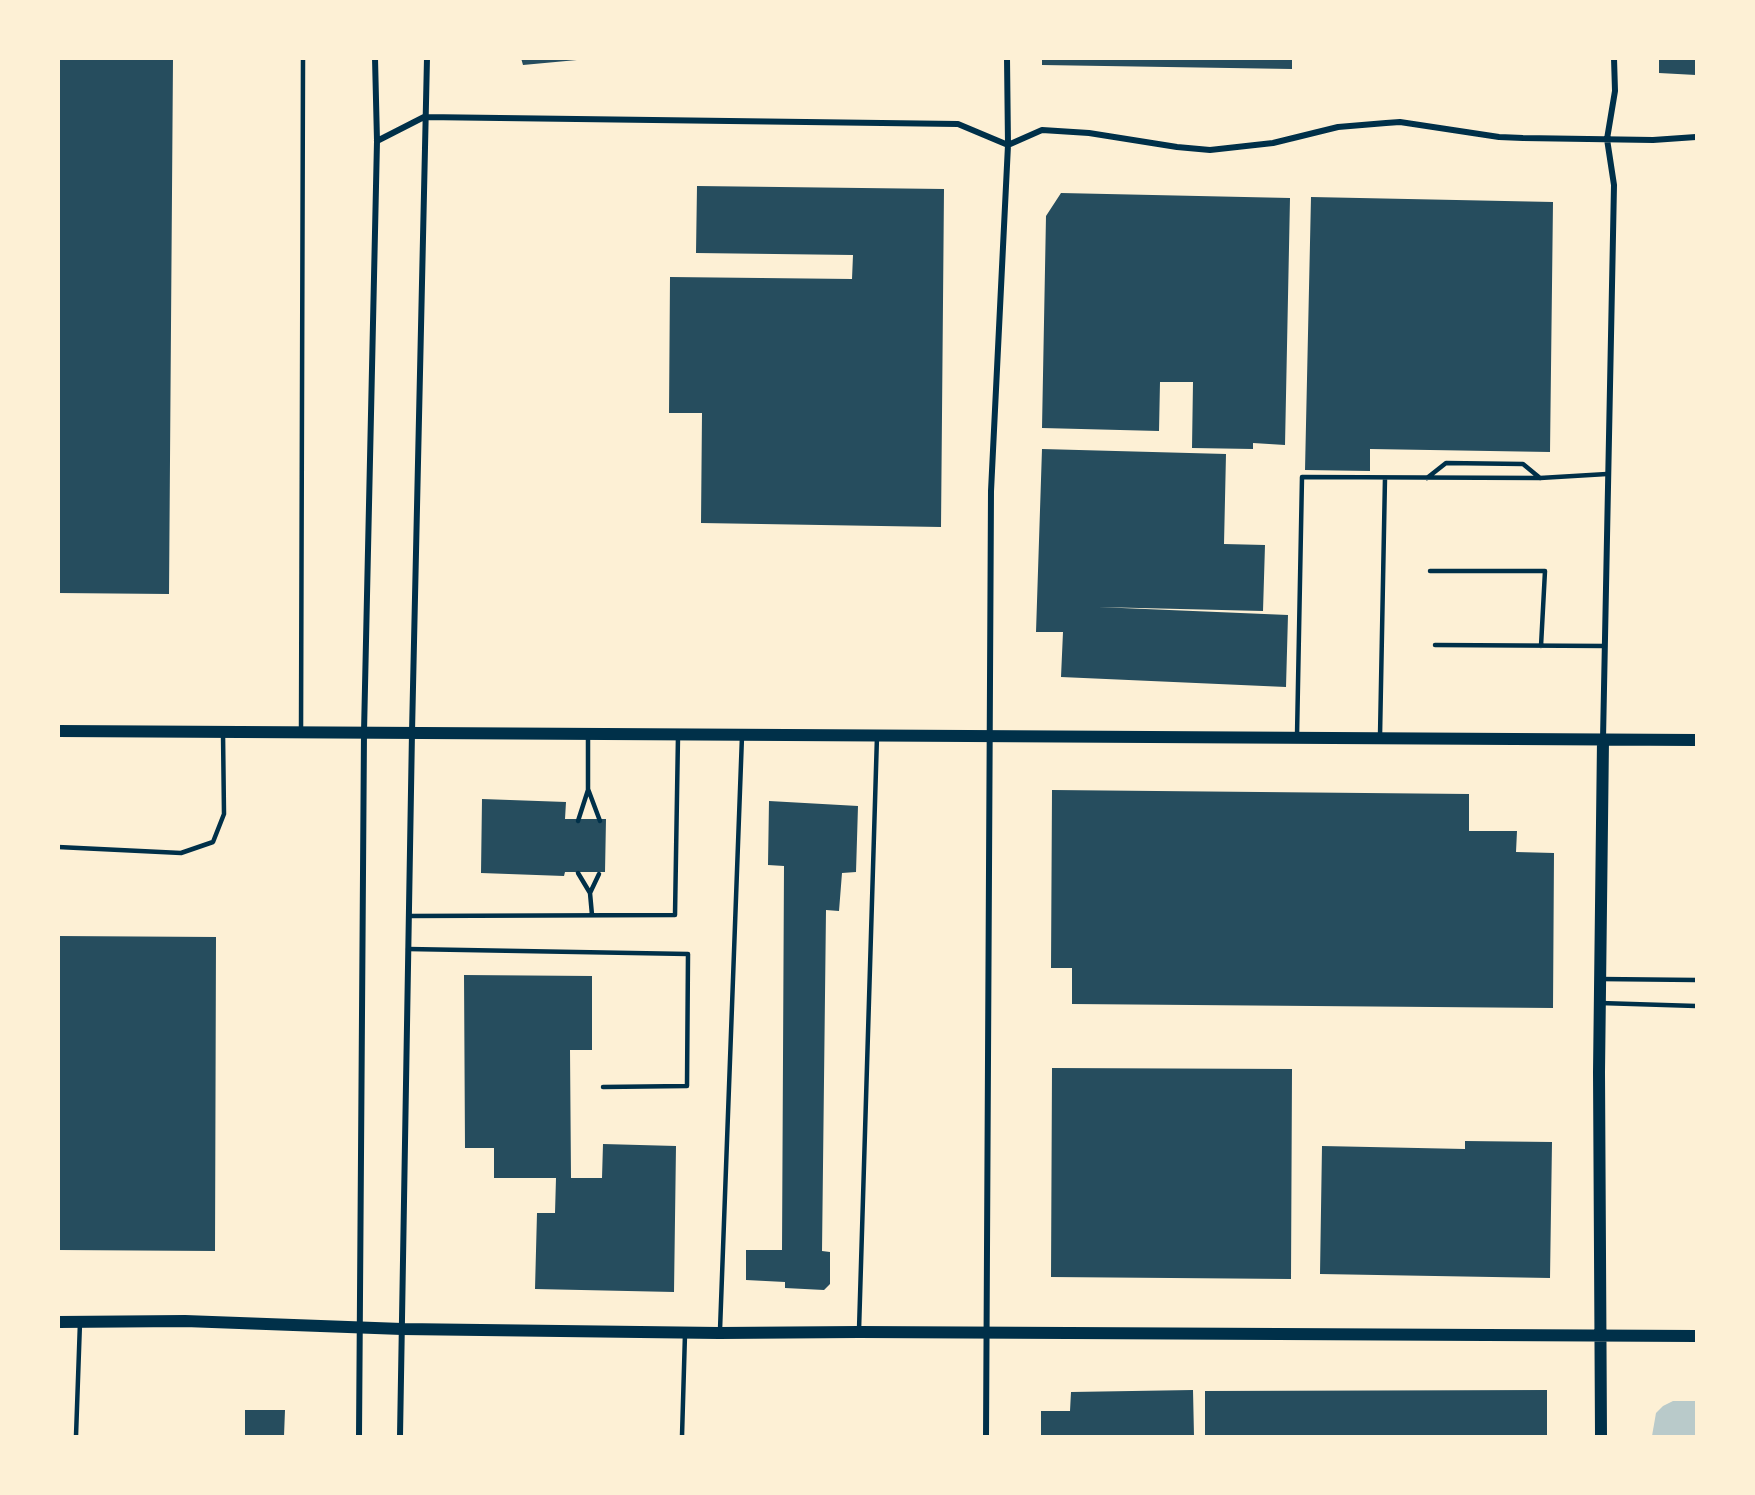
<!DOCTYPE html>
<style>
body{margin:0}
#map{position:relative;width:1755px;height:1495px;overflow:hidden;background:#fdf0d5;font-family:"IBM Plex Sans",sans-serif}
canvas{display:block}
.frame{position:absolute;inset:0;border:60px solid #fdf0d5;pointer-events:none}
</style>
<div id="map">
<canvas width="1755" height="1495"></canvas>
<div class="frame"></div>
</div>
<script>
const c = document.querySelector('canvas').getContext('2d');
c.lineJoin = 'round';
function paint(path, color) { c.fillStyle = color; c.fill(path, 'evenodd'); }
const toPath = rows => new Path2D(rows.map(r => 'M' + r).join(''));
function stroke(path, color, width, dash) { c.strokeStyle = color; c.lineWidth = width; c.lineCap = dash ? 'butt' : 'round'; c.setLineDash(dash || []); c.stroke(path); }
const green = toPath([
 [1673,1401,1696,1401,1696,1436,1652,1436,1656,1413,1663,1406]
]);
const building = toPath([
 [58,58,173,58,169,594,58,593],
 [521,58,577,58,577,60,523,65],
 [1042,58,1292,58,1292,69,1042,65],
 [1659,58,1696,58,1696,75,1659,73],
 [697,186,944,189,941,527,701,523,702,413,669,413,670,277,852,279,853,255,696,253],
 [1061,193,1290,198,1285,445,1253,443,1253,449,1192,448,1193,382,1160,382,1159,431,1042,428,1046,216],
 [1311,197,1553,202,1550,452,1370,449,1370,471,1305,470],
 [1042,449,1226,454,1224,544,1265,545,1263,611,1098,607,1288,615,1286,687,1061,677,1063,632,1036,632],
 [1052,790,1469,794,1469,831,1517,831,1516,852,1554,853,1553,1008,1072,1004,1072,968,1051,968],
 [482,799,566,802,565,819,606,819,605,872,565,872,564,876,481,873],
 [769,801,858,806,856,872,842,873,839,911,826,910,822,1251,830,1252,830,1284,824,1290,785,1288,785,1282,746,1280,746,1250,782,1250,784,866,768,865],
 [58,936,216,937,215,1251,58,1250],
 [464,975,592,976,592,1050,570,1050,571,1178,602,1178,603,1144,676,1146,674,1292,535,1289,537,1213,555,1213,556,1178,494,1178,494,1148,465,1148],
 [1052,1068,1292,1069,1291,1279,1051,1277],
 [1465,1141,1552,1142,1550,1278,1320,1274,1322,1146,1465,1149],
 [1193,1390,1194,1436,1041,1436,1041,1411,1070,1411,1071,1392],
 [1547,1390,1547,1436,1205,1436,1205,1391],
 [245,1410,285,1410,284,1436,245,1436]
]);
const service = toPath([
 [1427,478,1446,463,1523,464,1540,478],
 [1430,571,1545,571,1541,646],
 [1435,645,1605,646],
 [301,731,303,58],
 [588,736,588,789,600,821],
 [1297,736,1302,477,1540,478,1607,474],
 [1380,736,1385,478],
 [578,821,588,790],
 [58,847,181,853,213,842,224,814,223,733],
 [578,873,590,893],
 [592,915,590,893,599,874],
 [409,916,675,915,678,736],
 [408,949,688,954,687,1086,603,1087],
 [1600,979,1696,980],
 [1600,1003,1696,1006],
 [720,1330,742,736],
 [859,1330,877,736],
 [76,1436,80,1322],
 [682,1436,685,1334]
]);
const minor = toPath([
 [377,141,424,117,958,124,1008,145,1042,130,1089,133,1177,147,1210,150,1273,143,1338,127,1386,123,1400,122,1499,137,1523,138,1653,140,1696,137],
 [1603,739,1614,185,1607,139,1615,91,1614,58],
 [359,1436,364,732,377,141,375,58],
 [400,1436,412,732,427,58],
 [986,1436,991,491,1008,145,1007,58]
]);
const secondary = toPath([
 [58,731,1696,740],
 [58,1322,185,1321,402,1329,719,1333,859,1332,1696,1336],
 [1601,1436,1599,1072,1603,740]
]);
paint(green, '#b9caca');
paint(building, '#264d5e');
stroke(service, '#003049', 4.5);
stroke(minor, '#003049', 6);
stroke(secondary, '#003049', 12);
</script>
